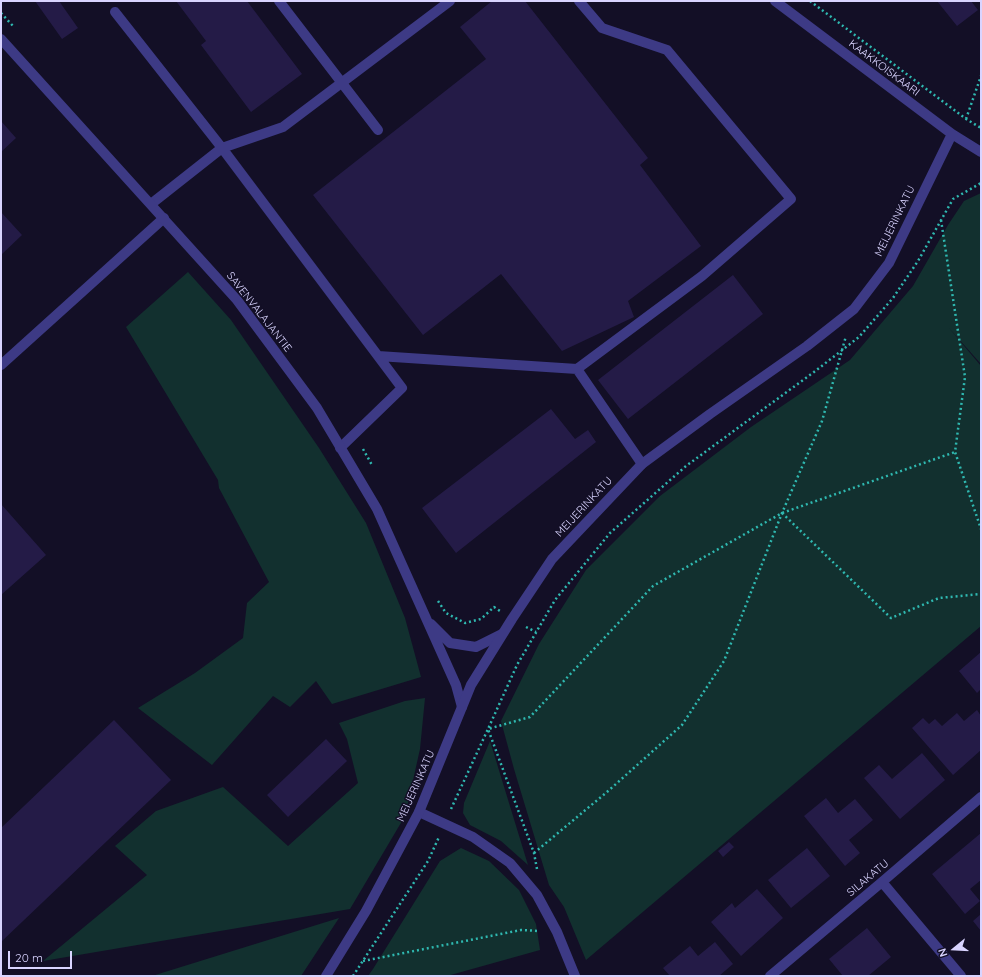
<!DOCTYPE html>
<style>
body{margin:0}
#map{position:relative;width:982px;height:977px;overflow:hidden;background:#130f26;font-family:Quicksand,sans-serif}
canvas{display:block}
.frame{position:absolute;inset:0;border:2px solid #d9d4ff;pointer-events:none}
.north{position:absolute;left:934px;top:929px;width:40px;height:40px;-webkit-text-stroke:3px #130f26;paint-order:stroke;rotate:252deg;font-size:11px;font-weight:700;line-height:16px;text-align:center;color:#d9d4ff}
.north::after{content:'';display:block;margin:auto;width:14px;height:18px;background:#d9d4ff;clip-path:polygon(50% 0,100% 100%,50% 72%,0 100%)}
.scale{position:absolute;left:8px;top:951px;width:64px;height:18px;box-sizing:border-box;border:2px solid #d9d4ff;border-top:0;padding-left:5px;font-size:12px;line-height:14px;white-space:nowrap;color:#d9d4ff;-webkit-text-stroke:3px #130f26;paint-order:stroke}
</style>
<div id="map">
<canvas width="982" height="977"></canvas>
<div class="frame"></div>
<div class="north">N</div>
<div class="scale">20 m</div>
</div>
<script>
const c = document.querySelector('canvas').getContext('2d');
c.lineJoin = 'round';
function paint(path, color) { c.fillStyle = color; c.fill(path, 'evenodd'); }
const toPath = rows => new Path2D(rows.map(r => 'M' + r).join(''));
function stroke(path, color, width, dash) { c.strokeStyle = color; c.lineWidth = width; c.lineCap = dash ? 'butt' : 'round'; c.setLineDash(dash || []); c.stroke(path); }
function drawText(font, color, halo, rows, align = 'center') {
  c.font = font + ' Quicksand,sans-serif'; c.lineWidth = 3; c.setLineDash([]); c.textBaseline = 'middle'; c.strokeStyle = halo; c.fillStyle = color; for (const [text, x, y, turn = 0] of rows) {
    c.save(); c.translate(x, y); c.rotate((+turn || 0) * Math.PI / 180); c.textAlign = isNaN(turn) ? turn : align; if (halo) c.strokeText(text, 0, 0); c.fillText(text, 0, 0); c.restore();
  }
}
const green = toPath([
 [981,193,981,364,949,328,981,366,981,626,586,960,564,907,549,885,514,769,501,721,539,644,586,570,660,496,751,427,850,360,913,286,948,225,964,201],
 [188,272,231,320,319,448,366,523,405,618,421,677,332,704,316,681,290,707,273,696,212,765,138,708,195,673,243,638,247,603,269,582,219,488,218,480,126,327],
 [425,698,420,749,405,816,350,909,43,961,147,875,115,846,156,811,223,787,288,846,358,783,347,739,339,723,405,701],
 [490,741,528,865,501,841,470,825,463,813,464,803],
 [461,848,489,861,519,890,536,924,540,950,447,976,368,976,373,969,440,861],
 [339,918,301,976,152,976]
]);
const building = toPath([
 [35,1,59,1,78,28,62,39],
 [176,1,247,1,302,74,251,112,201,45,206,41],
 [492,1,525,1,648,158,640,165,701,246,628,301,634,317,562,351,501,274,423,335,313,195,486,59,460,27],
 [937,1,971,1,978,10,957,26],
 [1,121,16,138,1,152],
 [1,212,22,235,1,255],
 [733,275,763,314,628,419,598,380],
 [551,409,575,439,588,430,596,442,456,553,422,508],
 [1,504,46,555,1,595],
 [981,652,981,689,977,693,959,671],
 [977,710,981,716,981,750,953,775,912,728,923,718,929,724,935,719,942,726,957,713,964,721],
 [114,720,171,780,1,942,1,828],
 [326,739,347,761,288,817,267,795],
 [922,753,945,780,900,819,864,778,879,765,892,779],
 [826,798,838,813,855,799,873,820,849,840,860,853,845,866,804,816],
 [981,833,981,880,970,889,980,901,965,914,932,874],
 [729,842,734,847,723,857,718,851],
 [807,848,830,876,791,908,768,880],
 [757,889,783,918,741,956,711,922,732,903,735,908],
 [981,914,981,931,973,921],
 [867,928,891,957,868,976,843,976,829,959],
 [715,942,733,964,719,976,670,976,663,968,690,946,698,956]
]);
const path = toPath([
 [810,1,966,119,981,128],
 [1,13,13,26],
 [966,119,981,76],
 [941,220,965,377,955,452,981,529],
 [363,449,372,465],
 [782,513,891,618,939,598,981,594],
 [438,601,446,613,465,623,481,619,494,607,500,611],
 [526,627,536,632],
 [451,809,488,729,530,717,653,586,782,513,955,452],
 [534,853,607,792,682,725,724,661,782,513,822,421,846,336],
 [537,869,534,853,488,729,517,665,555,600,610,533,686,466,814,372,859,337,893,298,918,261,953,199,981,183],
 [363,961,521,930,539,931],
 [353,976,428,861,439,837]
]);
const service = toPath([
 [279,1,378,130],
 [579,1,602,28,667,50,791,199,702,276,577,369,642,464],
 [115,12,222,148,378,356,577,369],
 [151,204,222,148,283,127,450,1],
 [1,365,164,218],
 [340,448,402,388,378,356]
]);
const minor = toPath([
 [1,39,237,300,317,408,377,509,456,685,462,707],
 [431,624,450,643,476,647,502,634],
 [419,812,473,837,510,863,537,895,557,932,575,976],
 [882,882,961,976],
 [770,976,882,882,981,797]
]);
const tertiary = toPath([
 [775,1,952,134,981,152],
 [326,976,366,911,419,812,471,685,512,619,552,559,642,464,710,414,807,346,854,309,889,263,952,134]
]);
const streetNames = [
 ["KAAKKOISKAARI",884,68,37],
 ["MEIJERINKATU",895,221,-64],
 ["SAVENVALAJANTIE",259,312,52],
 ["MEIJERINKATU",584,507,-47],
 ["MEIJERINKATU",416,786,-66],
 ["SILAKATU",868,878,-40]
];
paint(green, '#12302f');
paint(building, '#241b47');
stroke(path, '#2fb8b0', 2.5, [2, 3]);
stroke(service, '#3d3a85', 10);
stroke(minor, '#3d3a85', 10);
stroke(tertiary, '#3d3a85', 10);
drawText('11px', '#d9d4ff', '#130f26', streetNames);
</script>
